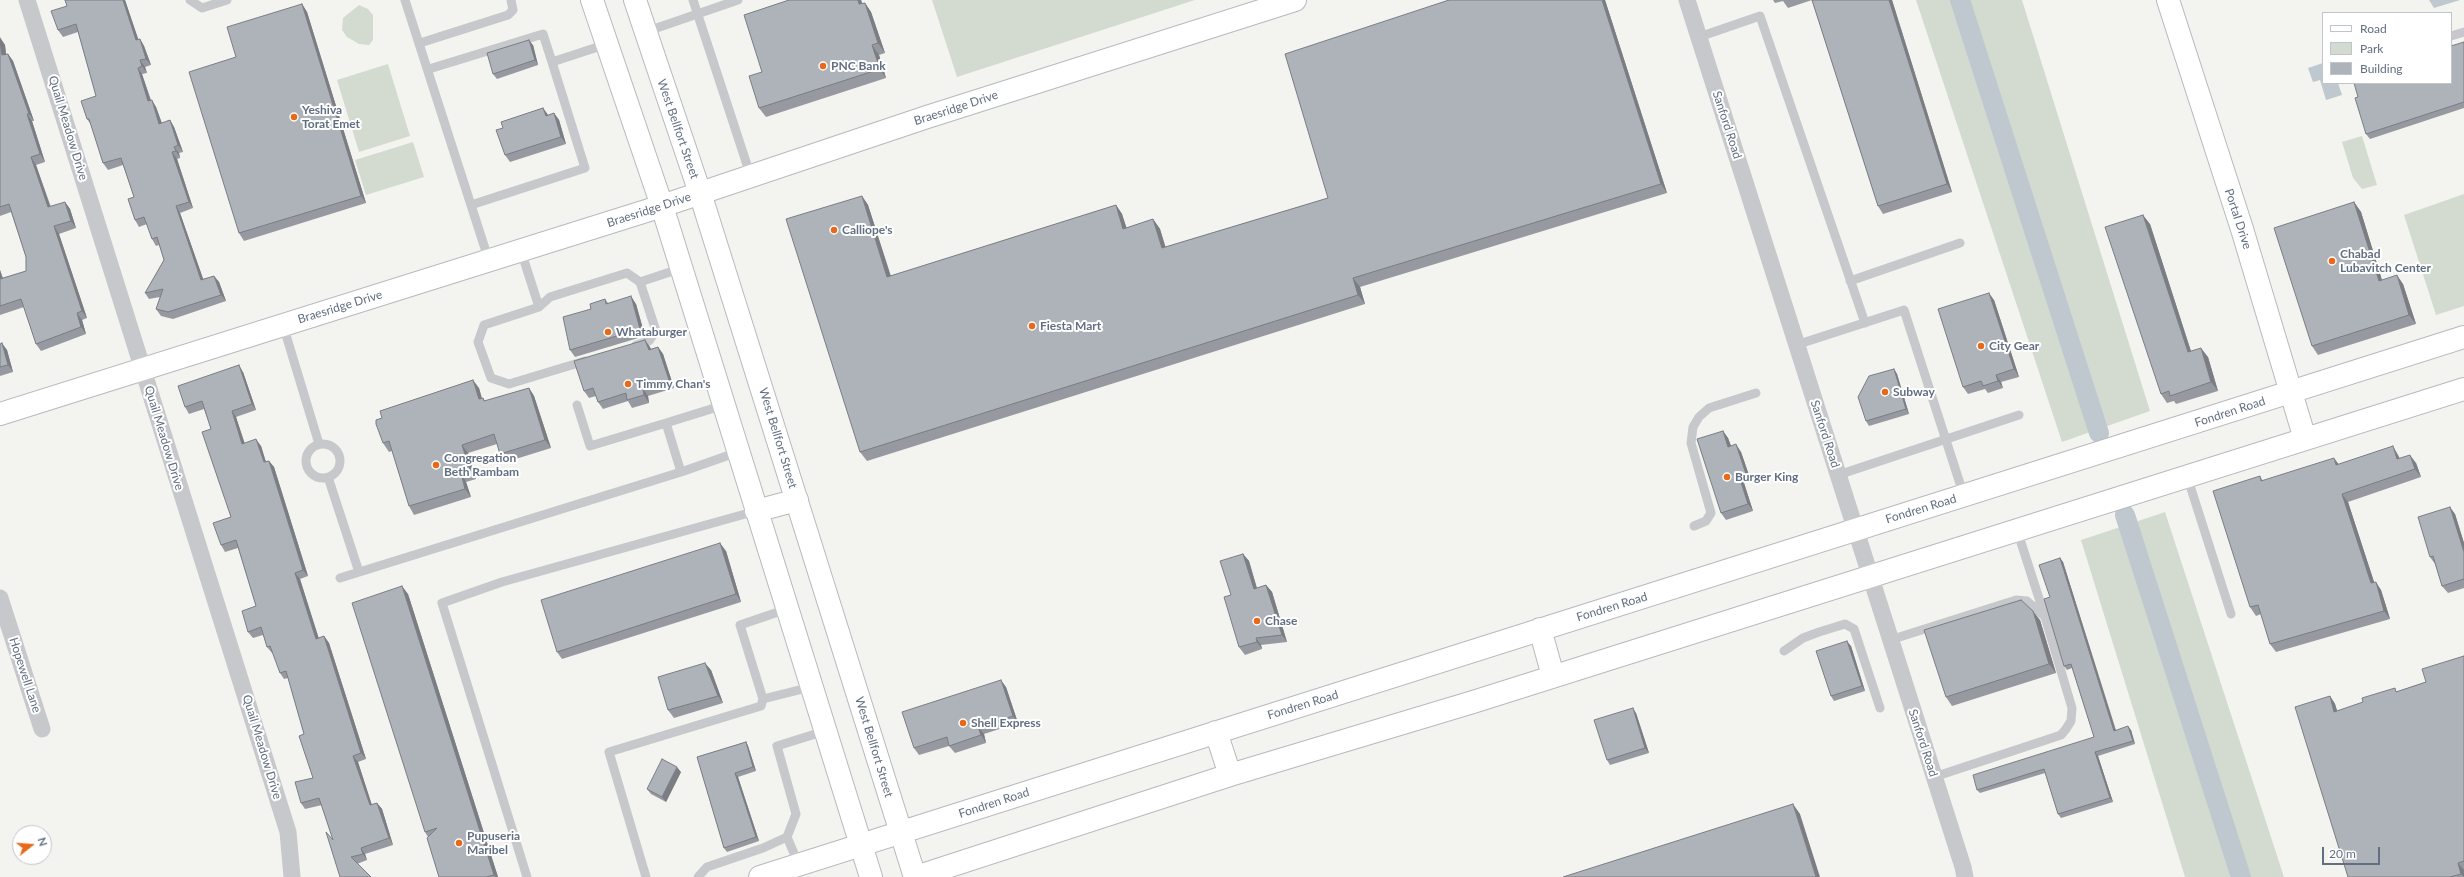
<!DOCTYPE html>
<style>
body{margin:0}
#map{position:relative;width:2464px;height:877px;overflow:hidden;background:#f3f4ef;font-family:Lato,sans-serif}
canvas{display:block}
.legend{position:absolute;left:2322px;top:12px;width:130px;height:72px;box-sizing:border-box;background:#fff;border:1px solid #c0c5cd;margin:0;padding:5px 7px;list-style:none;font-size:12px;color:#626f82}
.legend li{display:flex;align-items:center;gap:8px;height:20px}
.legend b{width:20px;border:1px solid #c0c5cd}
.north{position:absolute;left:12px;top:825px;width:40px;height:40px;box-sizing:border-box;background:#fff;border:1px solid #c0c5cd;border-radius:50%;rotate:73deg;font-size:11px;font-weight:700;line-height:16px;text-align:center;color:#626f82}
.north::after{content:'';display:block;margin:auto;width:14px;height:18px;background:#e9691b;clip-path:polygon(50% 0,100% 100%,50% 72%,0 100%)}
.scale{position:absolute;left:2322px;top:847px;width:58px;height:18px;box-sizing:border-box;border:2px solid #626f82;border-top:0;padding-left:5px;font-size:12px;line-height:14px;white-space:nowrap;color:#626f82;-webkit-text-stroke:3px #fff;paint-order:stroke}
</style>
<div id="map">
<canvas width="2464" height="877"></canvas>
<ul class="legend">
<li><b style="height:5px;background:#fff"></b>Road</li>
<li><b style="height:11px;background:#d3dbd0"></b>Park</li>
<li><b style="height:11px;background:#aeb3ba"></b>Building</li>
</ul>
<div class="north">N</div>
<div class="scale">20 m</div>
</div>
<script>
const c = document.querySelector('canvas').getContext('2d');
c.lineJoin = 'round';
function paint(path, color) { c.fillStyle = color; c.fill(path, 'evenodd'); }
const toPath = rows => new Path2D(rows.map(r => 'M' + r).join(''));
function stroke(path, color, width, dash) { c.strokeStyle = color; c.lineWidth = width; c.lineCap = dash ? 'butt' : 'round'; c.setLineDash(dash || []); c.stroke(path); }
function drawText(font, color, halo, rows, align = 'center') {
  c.font = font + ' Lato,sans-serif'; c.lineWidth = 4; c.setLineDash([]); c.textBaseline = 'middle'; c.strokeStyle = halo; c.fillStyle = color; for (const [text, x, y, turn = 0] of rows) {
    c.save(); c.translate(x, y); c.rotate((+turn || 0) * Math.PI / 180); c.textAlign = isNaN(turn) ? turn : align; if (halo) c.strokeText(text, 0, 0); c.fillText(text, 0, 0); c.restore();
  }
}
const green = toPath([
 [932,0,1195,0,957,77],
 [1916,0,2022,0,2150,411,2062,442],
 [359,5,368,9,373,15,373,40,369,45,359,44,347,37,342,30,343,18],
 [388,64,410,136,359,152,337,80],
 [2362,136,2377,185,2362,189,2353,178,2342,142],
 [413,142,424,177,366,195,355,160],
 [2464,194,2464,306,2436,315,2404,215],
 [2165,512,2284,877,2185,877,2081,540]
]);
const water = toPath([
 [2429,0,2460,0,2434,8],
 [2323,63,2323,83,2338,83,2342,95,2326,100,2320,80,2313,82,2308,68]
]);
const canal = toPath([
 [1960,0,2099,433],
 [2125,515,2241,877]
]);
const lane = toPath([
 [190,0,202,8,227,0],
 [405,0,489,261],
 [693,0,751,177],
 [645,32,738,0],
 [2451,36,2464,32],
 [1699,37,1760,16,1865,323],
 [420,43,508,15,513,10,511,0],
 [552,62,607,44],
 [429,69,543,34,552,62,585,168,471,205],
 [521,251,539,307],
 [1850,281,1960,243],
 [283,325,319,444],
 [636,345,649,341,656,331,640,282],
 [1796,345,1904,310,1964,496],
 [585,361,509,384,491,378,478,342,484,325,539,307,550,297,627,273,640,282,682,268],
 [577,405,590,446,666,423],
 '306 461a17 17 0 1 1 34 0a17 17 0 1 1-34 0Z',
 [681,472,666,423,724,405],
 [1838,475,2019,415],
 [2187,476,2231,614],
 [328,477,359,572],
 [1694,526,1706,521,1711,513,1691,443,1693,427,1699,417,1709,408,1756,393],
 [2017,530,2044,614],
 [340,578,681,472,738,452],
 [787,609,740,625,763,699,811,687],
 [1890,640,2016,600,2027,601,2045,617,2072,708,2071,721,2066,729,2061,735,1934,777],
 [1784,651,1803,638,1819,632,1845,624,1854,629,1880,708],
 [787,837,799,865],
 [527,877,442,603,502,582,756,511],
 [646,877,609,752,761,706,763,699],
 [698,877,707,867,763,848,787,837,796,814,777,746,825,731]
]);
const street = toPath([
 [27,0,288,832,292,877],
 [1687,0,1963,867,1965,877],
 [0,598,42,729]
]);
const secondary = toPath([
 [592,0,662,206,871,877],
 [635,0,700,193,915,877],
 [2168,0,2242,229,2305,439],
 [0,414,662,206,927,117,1295,0],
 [756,511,797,500],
 [1540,629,1553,676],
 [1216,732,1230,775],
 [760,877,2464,337],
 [916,877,1230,775,1473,702,2464,389]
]);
const wall = toPath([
 [65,0,125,0,138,40,140,39,144,46,151,65,145,67,147,73,142,74,151,100,156,107,162,123,170,120,174,127,183,152,179,153,180,158,177,159,193,208,180,213,203,279,214,276,219,282,226,301,173,319,161,316,156,309,160,297,149,299,145,293,164,260,159,245,156,246,152,239,147,224,139,227,135,220,134,197,123,165,108,170,103,163,92,126,87,119,96,96,78,32,63,37,58,30,67,6],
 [789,0,861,0,862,3,865,3,871,12,885,53,879,55,886,78,766,117,759,108],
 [1449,0,1605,0,1667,193,1360,287,1365,304,867,461,860,452,862,196,868,205,891,276,1116,205,1122,214,1126,228,1153,219,1160,229,1165,247,1328,198],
 [1773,0,1812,0,1788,8,1783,1,1775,3],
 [1812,0,1892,0,1952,192,1883,214,1878,206],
 [302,4,307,12,366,203,244,241,239,233,236,57],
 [0,37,1,39,5,45,6,54,8,54,13,61,34,121,32,121,45,162,36,165,51,207,65,202,70,209,76,228,59,234,87,318,82,320,86,334,41,351,36,344,24,307,0,315,0,270,3,278,26,271,26,257,11,212,0,216],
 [2464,42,2464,108,2370,139,2366,134,2358,97],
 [533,45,538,65,497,79,493,74],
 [543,108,548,115,554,113,559,120,566,144,510,162,505,155,503,128],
 [2354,202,2361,212,2382,280,2403,284,2416,324,2318,355,2312,346],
 [2150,224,2191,351,2208,357,2218,391,2176,404,2174,401,2167,403,2161,394],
 [605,299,608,303,636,304,645,336,575,357,570,350,591,309],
 [1994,300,2019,377,2001,382,2003,388,1988,393,1985,389,1968,394,1963,387],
 [645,340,651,349,658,347,663,354,674,388,648,396,649,403,632,408,628,401,603,409,598,402,596,396,589,398,584,391],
 [0,344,7,350,13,372,0,376],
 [1894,369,1897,374,1909,414,1869,426,1866,421],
 [243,372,256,410,236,417,244,443,261,446,266,462,269,461,274,467,308,576,300,579,318,638,324,636,329,643,366,759,358,762,372,805,377,803,382,809,393,845,365,854,367,860,357,864,333,840,322,805,305,809,301,803,313,778,304,734,288,678,284,679,280,673,273,653,272,653,267,647,263,635,253,638,248,632,256,606,238,548,225,552,221,545,231,517,211,429,204,409,189,414,185,407],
 [479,388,482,398,483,398,485,401,529,388,534,396,551,448,506,462,500,454,497,444,468,453,476,479,466,482,471,497,414,515,409,506,392,451,389,452,383,443],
 [1723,431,1728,438,1731,446,1741,452,1751,481,1744,483,1753,511,1726,520,1721,513],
 [2398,455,2400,459,2416,463,2421,477,2348,502,2374,582,2381,590,2390,619,2276,652,2270,644,2261,614,2256,616,2250,607,2260,476,2263,481,2338,465],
 [2455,514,2464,543,2464,588,2448,593,2442,586,2435,564,2430,557],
 [726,551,741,602,562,659,557,652],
 [1243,554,1249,561,1257,588,1266,585,1272,592,1287,642,1261,645,1262,649,1245,655,1239,647,1231,595],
 [2060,558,2063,562,2116,730,2131,730,2135,744,2098,756,2113,802,2061,818,2058,814,2045,773,1980,793,1977,790,2094,737,2072,668,2067,670,2064,666,2050,597],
 [408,594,498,877,439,877,428,837,425,832],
 [2040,620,2056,673,1952,706,1946,697],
 [1851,646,1865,691,1834,701,1831,696],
 [2464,656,2464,877,2348,877,2330,696,2335,704,2337,711,2426,682],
 [711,670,723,703,674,718,668,710],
 [1006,687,1018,723,984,734,986,743,955,753,949,746,919,755,914,748],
 [1636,713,1649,753,1610,765,1607,760],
 [746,742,748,746,756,771,738,777,759,841,727,852,724,848,697,757],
 [681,772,666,802,651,794,647,789]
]);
const shadedWall = toPath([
 [123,0,125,0,141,47,136,40],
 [858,0,861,0,866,14,859,4],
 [1602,0,1605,0,1667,193,1661,184],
 [1889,0,1892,0,1952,192,1947,184],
 [865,3,871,12,885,53,878,43],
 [302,4,307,12,366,203,361,196],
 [0,37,1,39,5,45,7,63,2,55],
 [140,39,144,46,151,65,146,59],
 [529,40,533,45,538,65,535,60],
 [872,45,879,55,886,78,880,69],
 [8,54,13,61,34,121,29,114],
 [140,60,145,67,147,73,142,66],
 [138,68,142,74,153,108,148,101],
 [152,100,156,107,164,130,159,124],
 [543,108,548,115,546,116],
 [554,113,559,120,566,144,561,137],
 [27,114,32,121,45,162,40,154],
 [170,120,174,127,183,152,178,145],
 [174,147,179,153,180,158,176,151],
 [172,152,177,159,193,208,189,202],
 [31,157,36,165,53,215,48,207],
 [862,196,868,205,894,287,887,277],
 [65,202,70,209,76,228,71,221],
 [2354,202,2361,212,2385,290,2379,281],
 [1116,205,1122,214,1130,238,1123,229],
 [176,206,180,213,206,287,201,280],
 [2143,215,2150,224,2194,361,2188,352],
 [1153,219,1160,229,1169,258,1162,248],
 [54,226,59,234,87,318,82,311],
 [0,270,5,286,0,278],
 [2397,275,2403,284,2416,324,2409,315],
 [214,276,219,282,226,301,221,295],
 [1353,278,1360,287,1365,304,1358,295],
 [1989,293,1994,300,2019,377,2014,369],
 [631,296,636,304,645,336,640,329],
 [77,313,82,320,86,334,81,327],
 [645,340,650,347,654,357,649,350],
 [2,343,7,350,13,372,8,365],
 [658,347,663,354,674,388,669,380],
 [2201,348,2208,357,2218,391,2211,382],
 [239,365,243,372,256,410,252,404],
 [1894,369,1897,374,1909,414,1906,409],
 [1996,375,2001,382,2003,388,1998,381],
 [473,380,479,388,484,408,479,399],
 [529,388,534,396,551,448,545,440],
 [643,389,648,396,649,403,644,395],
 [232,411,236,417,247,450,242,444],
 [1723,431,1728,438,1734,454,1728,447],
 [256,439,261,446,268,469,264,462],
 [1736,444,1741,452,1751,481,1746,474],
 [462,445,468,453,476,479,470,470],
 [2393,446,2398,455,2403,468,2397,459],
 [2410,455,2416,463,2421,477,2415,469],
 [2334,458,2340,466,2336,465],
 [269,461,274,467,308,576,303,570],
 [461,473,466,482,471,497,465,489],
 [1739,476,1744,483,1753,511,1748,504],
 [2342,494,2348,502,2377,591,2371,583],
 [2450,507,2455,514,2464,543,2464,552],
 [720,543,726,551,741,602,736,594],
 [1243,554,1249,561,1259,596,1254,589],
 [2060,558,2063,562,2117,735,2114,731],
 [295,573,300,579,321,645,316,639],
 [2376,582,2381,590,2390,619,2384,611],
 [1266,585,1272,592,1287,642,1282,635],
 [402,586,408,594,498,877,496,877,494,875],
 [2033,611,2040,620,2056,673,2049,664],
 [324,636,329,643,366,759,361,753],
 [1256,638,1261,645,1262,649,1257,642],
 [1847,641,1851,646,1865,691,1862,686],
 [705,663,711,670,723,703,718,696],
 [1001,680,1006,687,1018,723,1013,716],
 [2330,696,2335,704,2340,720,2334,712],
 [1633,708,1636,713,1649,753,1645,748],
 [2128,726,2131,730,2135,744,2133,741],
 [978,727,984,734,986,743,981,735],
 [746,742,748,746,756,771,753,767],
 [2095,752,2098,756,2113,802,2110,798],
 [353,756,358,762,374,812,370,805],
 [677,767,681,772,666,802,662,797],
 [735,773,738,777,759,841,756,837],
 [377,803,382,809,393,845,389,838],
 [1793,804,1800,814,1820,877,1816,877],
 [361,848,365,854,367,860,363,854],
 [2458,863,2464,870,2464,877,2461,874]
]);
const building = toPath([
 [65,0,123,0,136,40,140,39,146,59,140,60,142,66,138,68,148,101,152,100,159,124,170,120,178,145,174,147,176,151,172,152,189,202,176,206,201,280,214,276,221,295,168,312,156,309,163,289,145,293,164,260,157,237,152,239,144,217,135,220,128,199,134,197,121,158,103,163,89,119,87,119,81,101,96,96,76,24,58,30,51,11,67,6,65,0],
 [789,0,858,0,859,4,865,3,878,43,872,45,880,69,759,108,749,76,762,72,744,15,789,0],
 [1449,0,1602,0,1661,184,1353,278,1358,295,860,452,786,219,862,196,887,277,1116,205,1123,229,1153,219,1162,248,1328,198,1285,54,1449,0],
 [1812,0,1889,0,1947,184,1878,206,1812,0],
 [302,4,361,196,239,233,189,72,236,57,227,27,302,4],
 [0,40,2,55,8,54,29,114,27,114,40,154,31,157,48,207,65,202,71,221,54,226,82,311,77,313,81,327,36,344,21,299,0,306,0,278,0,279,26,271,26,257,9,204,0,207,0,40],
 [529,40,535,60,493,74,487,53,529,40],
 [2464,42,2464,102,2366,134,2355,98,2358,97,2354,83,2451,83,2451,46,2464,42],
 [543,108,546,116,554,113,561,137,505,155,496,130,503,128,501,122,543,108],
 [2354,202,2379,281,2397,275,2409,315,2312,346,2274,228,2354,202],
 [2143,215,2188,352,2201,348,2211,382,2170,396,2169,391,2161,394,2105,227,2143,215],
 [1989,293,2014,369,1996,375,1998,381,1983,386,1981,381,1963,387,1938,309,1989,293],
 [631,296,640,329,570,350,563,317,591,309,590,304,605,299,606,304,631,296],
 [645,340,649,350,658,347,669,380,643,389,644,395,627,400,626,393,598,402,593,388,584,391,574,361,645,340],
 [2,343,8,365,0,367,0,344,2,343],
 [239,365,252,404,232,411,242,444,256,439,264,462,269,461,303,570,295,573,316,639,324,636,361,753,353,756,370,805,377,803,389,838,361,848,363,854,351,857,371,877,340,877,326,832,333,840,319,798,301,803,295,782,313,778,299,736,304,734,286,671,280,673,270,646,267,647,261,627,248,632,242,611,256,606,236,540,221,545,213,523,231,517,202,432,211,429,202,401,185,407,178,386,239,365],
 [1894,369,1906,409,1866,421,1858,397,1869,376,1894,369],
 [473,380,479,399,483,398,484,401,529,388,545,440,500,454,494,434,462,445,470,470,461,473,465,489,409,506,389,441,383,443,376,424,376,420,382,418,380,411,473,380],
 [1723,431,1728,447,1736,444,1746,474,1739,476,1748,504,1721,513,1697,439,1723,431],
 [2393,446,2397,459,2410,455,2415,469,2342,494,2371,583,2376,582,2384,611,2270,644,2258,605,2250,607,2213,491,2260,476,2261,481,2334,458,2336,465,2393,446],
 [2450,507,2464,552,2464,579,2442,586,2433,556,2430,557,2418,517,2450,507],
 [720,543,736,594,557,652,541,600,720,543],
 [1243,554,1254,589,1266,585,1282,635,1256,638,1257,642,1239,647,1224,597,1231,595,1220,561,1243,554],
 [2060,558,2114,731,2128,726,2133,741,2095,752,2110,798,2058,814,2044,769,1977,790,1973,775,2094,737,2071,664,2064,666,2044,599,2050,597,2039,565,2060,558],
 [402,586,494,875,486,877,439,877,427,838,437,828,425,832,352,603,402,586],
 [2021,600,2033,611,2049,664,1946,697,1924,630,2021,600],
 [1847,641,1862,686,1831,696,1816,651,1847,641],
 [2464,656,2464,861,2458,863,2461,874,2450,877,2348,877,2295,707,2330,696,2334,712,2363,702,2362,698,2395,688,2396,692,2426,682,2422,669,2464,656],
 [705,663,718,696,668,710,658,677,705,663],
 [1001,680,1013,716,978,727,981,735,949,746,947,737,914,748,902,712,1001,680],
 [1633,708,1645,748,1607,760,1594,720,1633,708],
 [746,742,753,767,735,773,756,837,724,848,697,757,746,742],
 [662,759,677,767,662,797,647,789,662,759],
 [1793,804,1816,877,1563,877,1793,804]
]);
const markers = [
 [823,66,4,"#e9691b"],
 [294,117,4,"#e9691b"],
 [834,230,4,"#e9691b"],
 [2332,261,4,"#e9691b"],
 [1032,326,4,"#e9691b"],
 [608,332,4,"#e9691b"],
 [1981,346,4,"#e9691b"],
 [628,384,4,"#e9691b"],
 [1885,392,4,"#e9691b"],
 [436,465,4,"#e9691b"],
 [1727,477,4,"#e9691b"],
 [1257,621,4,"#e9691b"],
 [963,723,4,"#e9691b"],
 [459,843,4,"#e9691b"]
];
const poiNames = [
 ["PNC Bank",831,66],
 ["Yeshiva",302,110],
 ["Torat Emet",302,124],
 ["Calliope's",842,230],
 ["Chabad",2340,254],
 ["Lubavitch Center",2340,268],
 ["Fiesta Mart",1040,326],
 ["Whataburger",616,332],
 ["City Gear",1989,346],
 ["Timmy Chan's",636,384],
 ["Subway",1893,392],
 ["Congregation",444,458],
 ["Beth Rambam",444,472],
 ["Burger King",1735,477],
 ["Chase",1265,621],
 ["Shell Express",971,723],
 ["Pupuseria",467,836],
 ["Maribel",467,850]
];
const streetNames = [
 ["Braesridge Drive",956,108,-18],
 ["Sanford Road",1727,125,72],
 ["Quail Meadow Drive",68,128,73],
 ["West Bellfort Street",678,129,71],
 ["Braesridge Drive",649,210,-18],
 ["Portal Drive",2238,219,72],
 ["Braesridge Drive",340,307,-17],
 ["Fondren Road",2230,412,-18],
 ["Sanford Road",1825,434,72],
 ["Quail Meadow Drive",164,438,73],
 ["West Bellfort Street",778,438,73],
 ["Fondren Road",1921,509,-17],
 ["Fondren Road",1612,607,-17],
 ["Hopewell Lane",25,675,72],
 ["Fondren Road",1303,705,-17],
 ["Sanford Road",1923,743,72],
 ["Quail Meadow Drive",262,747,73],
 ["West Bellfort Street",874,747,73],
 ["Fondren Road",994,803,-18]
];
paint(green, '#d3dbd0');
paint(water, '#bfc8ce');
stroke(canal, '#bfc8ce', 20);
stroke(secondary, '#b6b9be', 24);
stroke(lane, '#c6c8cc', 9);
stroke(street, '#c6c8cc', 17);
stroke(secondary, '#fff', 22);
paint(wall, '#969aa0');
paint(shadedWall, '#7a7d82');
paint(building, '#aeb3ba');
stroke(building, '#7a7d82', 1);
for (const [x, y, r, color] of markers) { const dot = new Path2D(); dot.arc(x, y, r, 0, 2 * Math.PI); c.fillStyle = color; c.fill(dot); stroke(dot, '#fff', 1.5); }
drawText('bold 12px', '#626f82', '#fff', poiNames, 'left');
drawText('12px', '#626f82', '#fff', streetNames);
</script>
